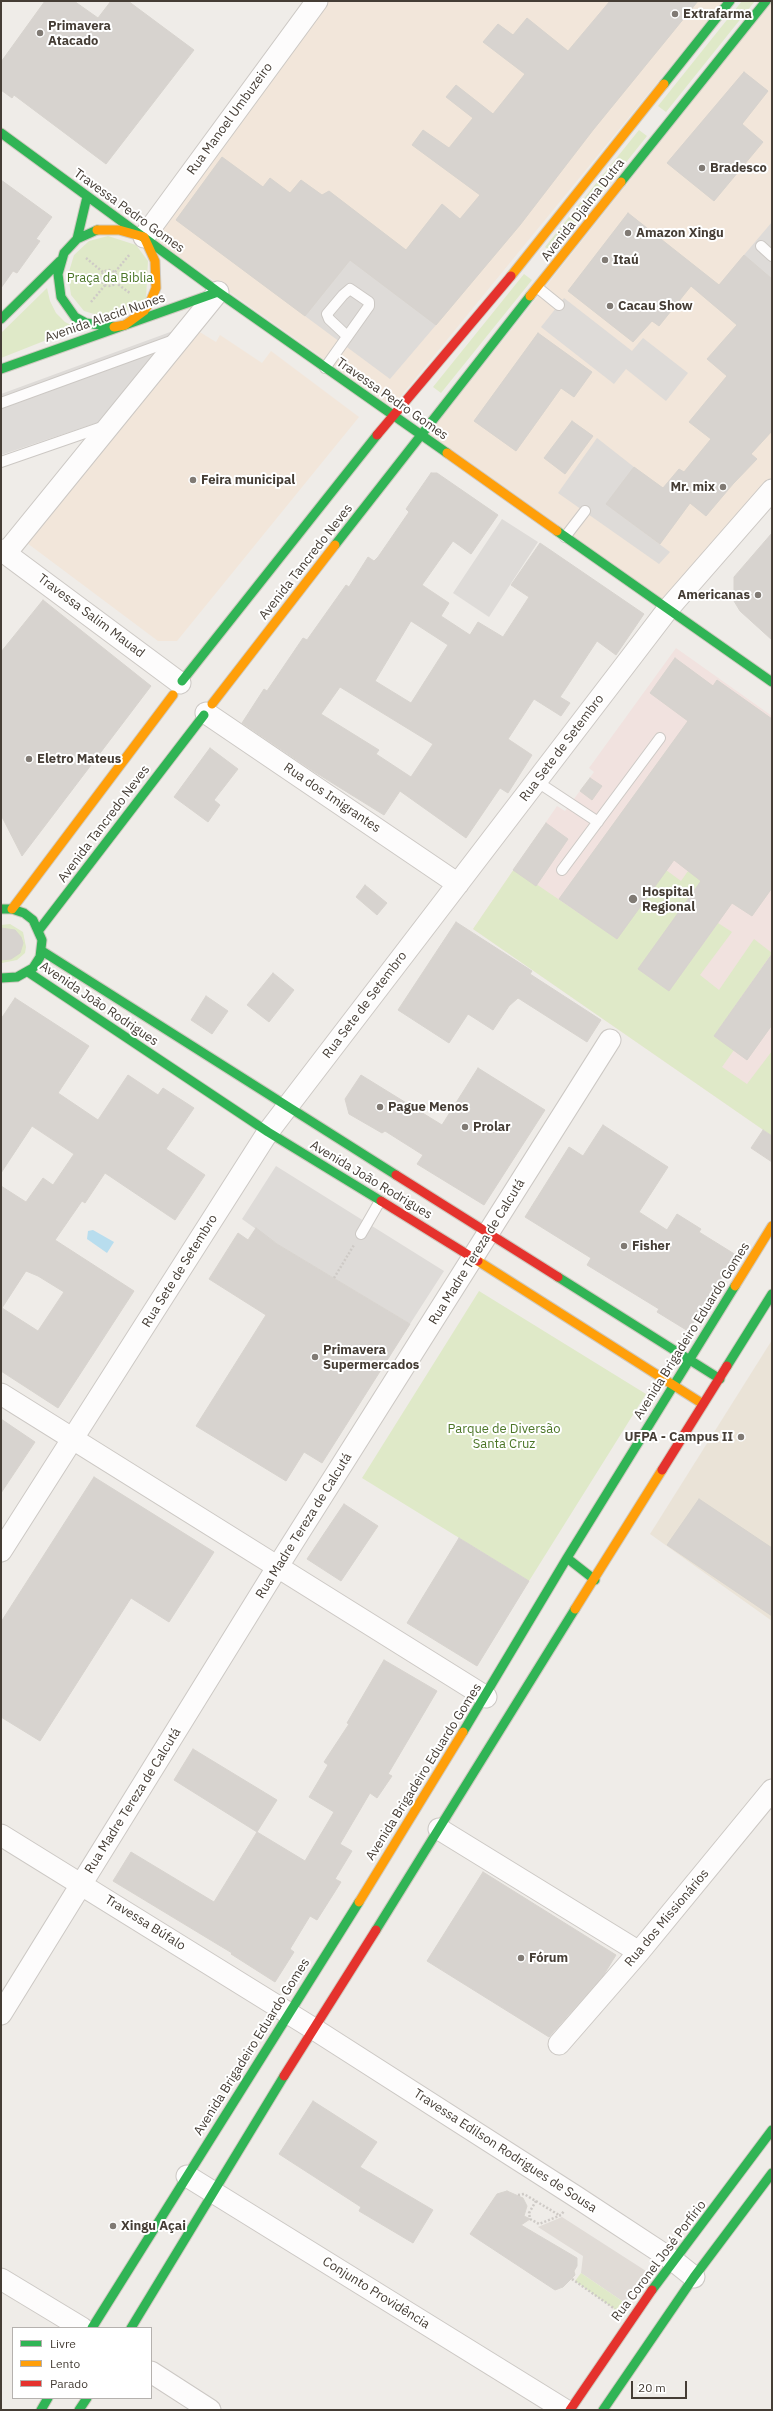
<!DOCTYPE html>
<meta charset="utf-8">
<style>
body{margin:0}
#map{position:relative;width:773px;height:2411px;overflow:hidden;background:#efece8;font-family:"IBM Plex Sans",sans-serif}
canvas{display:block}
.frame{position:absolute;inset:0;border:2px solid #453d35;pointer-events:none}
.legend{position:absolute;left:12px;top:2327px;width:140px;height:72px;box-sizing:border-box;background:#fff;border:1px solid #b5b1ae;margin:0;padding:5px 7px;list-style:none;font-size:12px;color:#453d35}
.legend li{display:flex;align-items:center;gap:8px;height:20px}
.legend b{width:20px;border:1px solid #b5b1ae}
.scale{position:absolute;left:631px;top:2381px;width:56px;height:18px;box-sizing:border-box;border:2px solid #453d35;border-top:0;padding-left:5px;font-size:12px;line-height:14px;white-space:nowrap;color:#453d35;-webkit-text-stroke:3px #fff;paint-order:stroke}
</style>
<div id="map">
<canvas width="773" height="2411"></canvas>
<div class="frame"></div>
<ul class="legend">
<li><b style="height:5px;background:#30b455"></b>Livre</li>
<li><b style="height:5px;background:#ff9f0a"></b>Lento</li>
<li><b style="height:5px;background:#e5322d"></b>Parado</li>
</ul>
<div class="scale">20 m</div>
</div>
<script>
const c = document.querySelector('canvas').getContext('2d');
c.lineJoin = 'round';
function paint(path, color) { c.fillStyle = color; c.fill(path, 'evenodd'); }
const toPath = rows => new Path2D(rows.map(r => 'M' + r).join(''));
function stroke(path, color, width, dash) { c.strokeStyle = color; c.lineWidth = width; c.lineCap = dash ? 'butt' : 'round'; c.setLineDash(dash || []); c.stroke(path); }
function drawText(font, color, halo, rows, align = 'center') {
  c.font = font + ' "IBM Plex Sans",sans-serif'; c.lineWidth = 4; c.setLineDash([]); c.textBaseline = 'middle'; c.strokeStyle = halo; c.fillStyle = color; for (const [text, x, y, turn = 0] of rows) {
    c.save(); c.translate(x, y); c.rotate((+turn || 0) * Math.PI / 180); c.textAlign = isNaN(turn) ? turn : align; if (halo) c.strokeText(text, 0, 0); c.fillText(text, 0, 0); c.restore();
  }
}
const commercial = toPath([
 [321,1,724,1,392,407,149,235],
 [772,1,772,483,668,604,428,435],
 [198,331,216,342,220,335,262,363,271,351,359,417,177,641,158,641,27,543]
]);
const industrial = toPath([
 [562,2217,646,2271,625,2303,581,2273,583,2256,538,2227]
]);
const education = toPath([
 [772,1340,772,1621,650,1534]
]);
const medical = toPath([
 [676,648,772,716,772,1136,473,929,557,806,565,811,594,772,589,768]
]);
const green = toPath([
 [742,1,755,1,666,112,658,106],
 [639,130,647,136,553,254,545,247],
 [108,236,136,245,148,261,146,299,114,320,84,311,71,295,68,275,74,255,89,241],
 [524,274,532,280,441,393,433,387],
 [47,288,50,301,56,313,65,322,77,328,1,358,1,333],
 [514,869,617,939,666,870,681,881,688,871,701,881,638,969,669,991,718,923,732,932,700,975,719,990,754,939,772,953,714,1036,734,1050,722,1067,747,1084,772,1051,772,1136,473,929],
 [10,924,23,932,26,947,25,953,17,960,2,963,1,925],
 [479,1291,646,1394,529,1581,362,1478],
 [581,2273,625,2303,620,2313,575,2281]
]);
const parking = toPath([
 [772,222,772,279,744,255],
 [350,260,436,325,390,379,305,316],
 [564,298,632,351,643,338,688,373,666,401,626,369,614,384,541,327],
 [173,331,99,422,1,455,1,394],
 [597,438,634,467,606,504,670,552,659,564,558,493],
 [502,519,538,542,489,617,453,593],
 [276,1166,444,1271,410,1324,277,1244,242,1219]
]);
const water = toPath([
 [93,1230,114,1242,107,1253,87,1239,88,1231]
]);
const building = toPath([
 [45,1,74,1,98,18,111,1,128,1,194,50,106,164,14,95,12,98,1,90,1,62,45,1],
 [610,1,698,1,593,130,520,225,436,325,350,260,305,316,176,220,222,157,263,187,270,178,290,193,301,180,322,195,329,191,406,250,442,204,460,219,480,195,412,145,423,130,449,148,473,118,446,97,456,85,493,114,525,74,483,42,498,24,513,35,527,18,568,51,610,1],
 [744,72,768,91,742,124,763,142,714,201,667,163,744,72],
 [1,180,52,217,36,239,40,241,17,273,13,271,1,288,1,180],
 [628,213,719,285,744,255,772,279,772,431,751,454,757,459,733,484,706,516,690,503,660,544,606,504,634,467,663,488,679,469,684,472,711,439,689,422,727,376,707,359,737,325,691,286,659,326,652,321,633,342,568,291,628,213],
 [538,333,592,372,574,397,561,388,516,451,474,421,538,333],
 [572,421,593,436,565,474,544,458,572,421],
 [431,473,437,473,498,515,471,554,453,541,422,585,449,603,441,616,470,635,478,622,503,637,529,597,511,585,540,543,644,614,616,655,597,641,560,697,570,703,561,716,534,699,508,739,532,755,508,793,500,788,466,838,400,791,384,815,313,771,242,723,264,689,267,691,303,638,307,640,346,585,349,587,368,557,374,561,378,557,409,512,406,509,431,473],
 [411,621,448,645,411,703,375,681,411,621],
 [340,687,433,744,411,777,376,754,379,750,321,714,340,687],
 [772,533,772,640,740,611,734,601,734,577,772,533],
 [43,600,151,686,22,856,1,815,1,652,43,600],
 [675,658,713,686,717,680,772,719,772,888,752,916,732,903,669,991,638,969,701,881,674,860,617,939,559,899,688,721,650,693,675,658],
 [210,748,238,769,214,800,220,805,208,822,174,797,210,748],
 [590,778,602,786,592,800,580,791,590,778],
 [546,823,568,839,536,886,513,870,546,823],
 [365,885,387,903,377,915,356,897,365,885],
 [456,922,532,971,530,974,601,1020,587,1042,518,998,509,1006,493,1030,468,1014,449,1043,398,1010,456,922],
 [1,928,15,930,21,937,23,943,20,953,11,959,1,960,1,928],
 [772,954,772,1025,747,1060,714,1036,772,954],
 [273,973,294,990,269,1022,247,1005,273,973],
 [206,996,228,1011,212,1034,191,1020,206,996],
 [15,998,89,1046,58,1093,98,1120,128,1075,158,1095,163,1088,194,1108,166,1149,205,1175,175,1220,105,1173,85,1203,82,1201,55,1240,134,1291,58,1408,1,1371,1,1186,26,1202,43,1178,53,1185,74,1154,32,1126,1,1173,1,1019,15,998],
 [26,1271,38,1276,64,1292,38,1331,2,1308,26,1271],
 [478,1068,545,1110,484,1205,417,1164,423,1155,385,1131,382,1133,349,1114,345,1099,361,1075,442,1125,478,1068],
 [603,1125,668,1167,639,1212,667,1230,677,1214,701,1229,699,1232,736,1255,688,1331,657,1312,659,1309,587,1265,591,1258,525,1217,569,1147,583,1156,603,1125],
 [763,1130,772,1136,772,1162,751,1148,763,1130],
 [256,1228,277,1244,410,1324,322,1463,304,1452,286,1481,196,1426,266,1315,209,1279,238,1233,248,1240,256,1228],
 [1,1419,35,1442,1,1493,1,1419],
 [94,1477,214,1552,169,1622,131,1598,40,1741,1,1717,1,1622,94,1477],
 [699,1499,772,1548,772,1616,667,1545,699,1499],
 [344,1504,378,1526,341,1581,307,1559,344,1504],
 [459,1538,529,1581,477,1666,407,1623,459,1538],
 [384,1660,437,1691,388,1774,392,1776,377,1798,370,1793,340,1844,352,1851,335,1879,341,1882,317,1920,310,1916,290,1949,294,1952,275,1982,231,1954,232,1953,113,1881,131,1852,214,1902,257,1832,305,1861,334,1812,309,1797,328,1765,324,1762,349,1724,347,1723,384,1660],
 [193,1749,277,1800,257,1832,174,1780,193,1749],
 [483,1872,616,1955,603,1976,549,2037,427,1961,483,1872],
 [313,2101,377,2142,360,2167,433,2210,413,2243,359,2211,361,2207,279,2154,313,2101],
 [507,2191,523,2198,527,2206,524,2216,530,2219,521,2225,577,2258,577,2266,574,2271,575,2275,563,2287,555,2290,470,2234,497,2194,507,2191]
]);
const path = toPath([
 [86,258,104,273],
 '101 278a8 8 0 1 1 16 0a8 8 0 1 1-16 0Z',
 [115,272,130,254],
 [115,282,131,294],
 [91,302,106,284],
 [334,1278,354,1245],
 [518,2195,524,2194,559,2215],
 [536,2201,529,2213,530,2219,539,2224,561,2215,564,2211],
 [572,2279,615,2309]
]);
const lane = toPath([
 [761,246,772,256],
 [538,288,559,305],
 [325,368,369,306,369,302,350,289,343,295,327,314,329,319,347,336],
 [1,403,174,340],
 [1,462,105,426],
 [565,537,585,511],
 [536,781,598,822],
 [562,870,660,738],
 [361,1234,380,1201]
]);
const street = toPath([
 [144,237,317,1],
 [1,550,180,683],
 [6,553,218,292],
 [206,713,458,884],
 [1,1394,486,1697],
 [1,1551,268,1132,668,609,772,490],
 [439,1829,639,1952],
 [1,1835,314,2029,575,2196,674,2261,694,2277],
 [1,2014,278,1566,610,1040],
 [559,2044,639,1952,772,1790],
 [187,2176,565,2410],
 [1,2279,82,2328],
 [151,2372,210,2410]
]);
const fast = toPath([
 [664,84,730,1],
 [1,133,218,292,447,453],
 [621,182,766,1],
 [97,230,77,239,64,253,58,274,61,297,75,317,86,323,114,327],
 [77,239,87,197],
 [1,319,60,261],
 [1,369,218,292],
 [557,531,772,682],
 [335,545,530,296],
 [182,681,377,435],
 [1,909,12,909,24,913,33,920,42,940,40,957,33,968,17,977,1,978],
 [39,930,204,715],
 [42,951,396,1175],
 [28,972,268,1132,381,1201],
 [558,1277,720,1379],
 [727,1366,772,1294],
 [567,1558,595,1580],
 [463,1732,567,1558,735,1286],
 [376,1930,575,1609],
 [652,2290,772,2130],
 [92,2328,359,1902],
 [131,2328,284,2076],
 [41,2410,48,2398],
 [79,2410,87,2398],
 [603,2410,694,2277,772,2173]
]);
const slow = toPath([
 [97,230,119,230,144,237,155,261,156,288,151,300,144,311,125,325,114,327],
 [511,276,664,84],
 [530,296,621,182],
 [447,453,557,531],
 [212,704,335,545],
 [12,909,173,695],
 [478,1261,703,1404],
 [735,1286,772,1226],
 [575,1609,662,1470],
 [359,1902,463,1732]
]);
const jam = toPath([
 [377,435,511,276],
 [396,1175,558,1277],
 [381,1201,478,1261],
 [662,1470,727,1366],
 [284,2076,376,1930],
 [570,2410,652,2290]
]);
const markers = [
 [675,14,4,"#807a74"],
 [40,33,4,"#807a74"],
 [702,168,4,"#807a74"],
 [628,233,4,"#807a74"],
 [605,260,4,"#807a74"],
 [610,306,4,"#807a74"],
 [193,480,4,"#807a74"],
 [723,487,4,"#807a74"],
 [758,595,4,"#807a74"],
 [29,759,4,"#807a74"],
 [633,899,5,"#807a74"],
 [380,1107,4,"#807a74"],
 [465,1127,4,"#807a74"],
 [624,1246,4,"#807a74"],
 [315,1357,4,"#807a74"],
 [741,1437,4,"#807a74"],
 [521,1958,4,"#807a74"],
 [113,2226,4,"#807a74"]
];
const poiNames = [
 ["Extrafarma",683,14],
 ["Primavera",48,26],
 ["Atacado",48,41],
 ["Bradesco",710,168],
 ["Amazon Xingu",636,233],
 ["Itaú",613,260],
 ["Cacau Show",618,306],
 ["Feira municipal",201,480],
 ["Mr. mix",715,487,"right"],
 ["Americanas",750,595,"right"],
 ["Eletro Mateus",37,759],
 ["Hospital",642,892],
 ["Regional",642,907],
 ["Pague Menos",388,1107],
 ["Prolar",473,1127],
 ["Fisher",632,1246],
 ["Primavera",323,1350],
 ["Supermercados",323,1365],
 ["UFPA - Campus II",733,1437,"right"],
 ["Fórum",529,1958],
 ["Xingu Açai",121,2226]
];
const streetNames = [
 ["Rua Manoel Umbuzeiro",230,119,-54],
 ["Avenida Djalma Dutra",583,210,-52],
 ["Travessa Pedro Gomes",129,211,36],
 ["Avenida Alacid Nunes",105,318,-19],
 ["Travessa Pedro Gomes",392,399,35],
 ["Avenida Tancredo Neves",306,562,-52],
 ["Travessa Salim Mauad",91,616,37],
 ["Rua Sete de Setembro",562,748,-53],
 ["Rua dos Imigrantes",332,798,34],
 ["Avenida Tancredo Neves",104,824,-53],
 ["Avenida João Rodrigues",99,1004,34],
 ["Rua Sete de Setembro",365,1005,-53],
 ["Avenida João Rodrigues",371,1180,31],
 ["Rua Madre Tereza de Calcutá",477,1252,-58],
 ["Rua Sete de Setembro",180,1271,-58],
 ["Avenida Brigadeiro Eduardo Gomes",692,1331,-58],
 ["Rua Madre Tereza de Calcutá",304,1526,-58],
 ["Avenida Brigadeiro Eduardo Gomes",424,1772,-58],
 ["Rua Madre Tereza de Calcutá",133,1801,-58],
 ["Rua dos Missionários",667,1918,-50],
 ["Travessa Búfalo",145,1923,32],
 ["Avenida Brigadeiro Eduardo Gomes",252,2047,-58],
 ["Travessa Edilson Rodrigues de Sousa",505,2151,33],
 ["Rua Coronel José Porfírio",659,2261,-53],
 ["Conjunto Providência",376,2293,32]
];
const parkNames = [
 ["Praça da Biblia",110,278],
 ["Parque de Diversão",504,1429],
 ["Santa Cruz",504,1444]
];
paint(commercial, '#f2e6da');
paint(industrial, '#e0dbd6');
paint(education, '#eae3d7');
paint(medical, '#f1e2df');
paint(green, '#dfe9c8');
paint(parking, '#dedbd8');
paint(water, '#b8ddee');
paint(building, '#d7d3cf');
stroke(building, '#d7d3ce', 1);
stroke(lane, '#ccc8c4', 12);
stroke(street, '#ccc8c4', 23);
stroke(fast, '#cfc9bf', 11);
stroke(slow, '#cfc9bf', 11);
stroke(jam, '#cfc9bf', 11);
stroke(path, '#cecac6', 2.5, [2, 2]);
stroke(lane, '#fdfcfc', 10);
stroke(street, '#fdfcfc', 21);
stroke(fast, '#30b455', 9);
stroke(slow, '#ff9f0a', 9);
stroke(jam, '#e5322d', 9);
for (const [x, y, r, color] of markers) { const dot = new Path2D(); dot.arc(x, y, r, 0, 2 * Math.PI); c.fillStyle = color; c.fill(dot); stroke(dot, '#fff', 1.5); }
drawText('bold 13px', '#453d35', '#fff', poiNames, 'left');
drawText('13px', '#453d35', '#fff', streetNames);
drawText('13px', '#4c7628', '#fff', parkNames);
</script>
